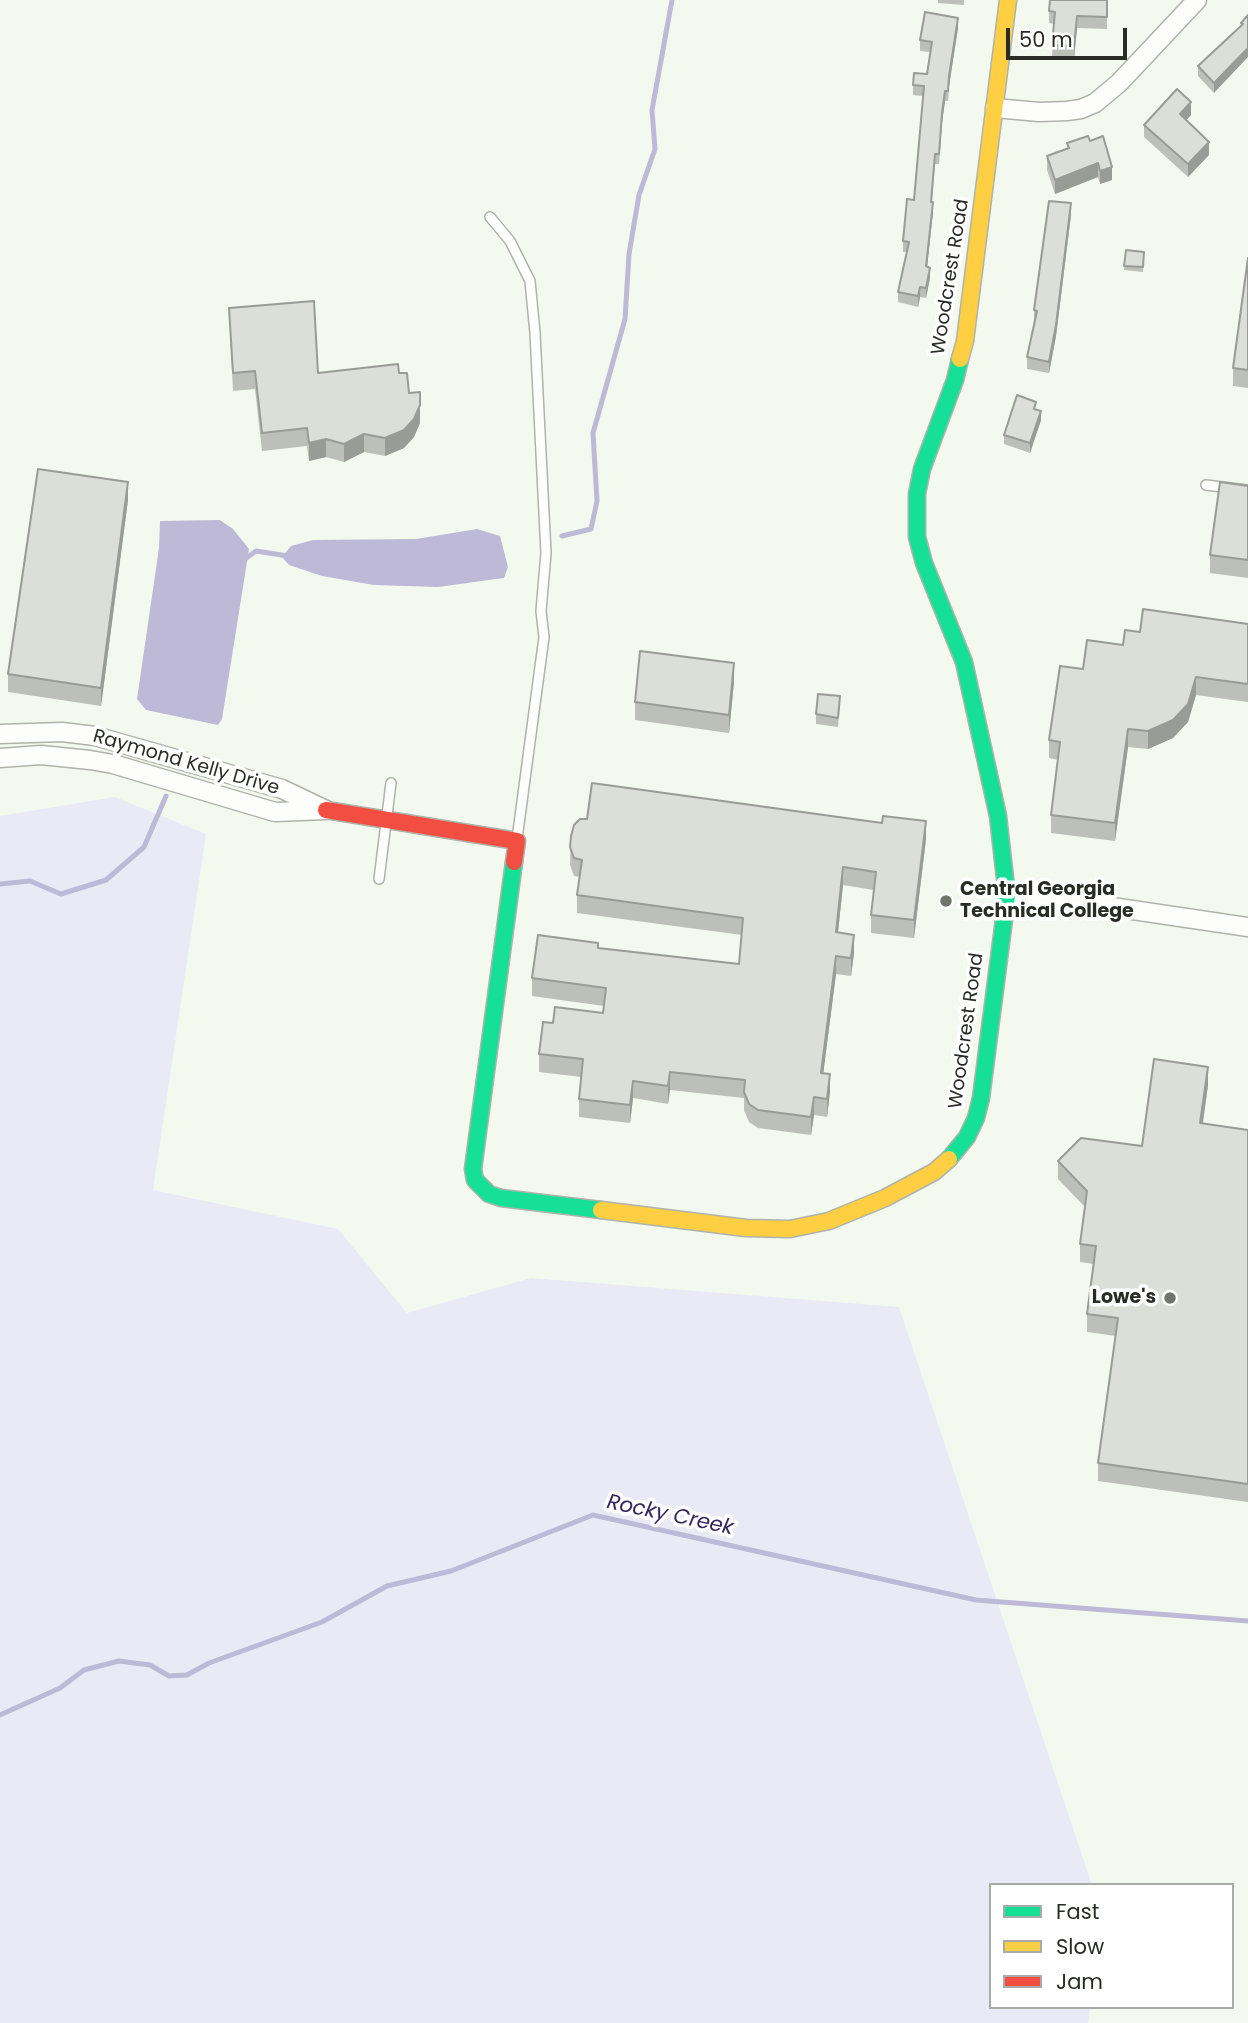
<!DOCTYPE html>
<style>
body{margin:0}
#map{position:relative;width:1248px;height:2023px;overflow:hidden;background:#f3f9ee;font-family:Poppins,sans-serif}
canvas{display:block}
.legend{position:absolute;left:989px;top:1883px;width:245px;height:126px;box-sizing:border-box;background:#fff;border:2px solid #a9aba8;margin:0;padding:9px 12px;list-style:none;font-size:21px;color:#292c25}
.legend li{display:flex;align-items:center;gap:14px;height:35px}
.legend b{width:35px;border:2px solid #a9aba8}
.scale{position:absolute;left:1006px;top:28px;width:121px;height:32px;box-sizing:border-box;border:4px solid #292c25;border-top:0;padding-left:9px;font-size:21px;line-height:24px;white-space:nowrap;color:#292c25;-webkit-text-stroke:5px #fff;paint-order:stroke}
</style>
<div id="map">
<canvas width="1248" height="2023"></canvas>
<ul class="legend">
<li><b style="height:9px;background:#16e098"></b>Fast</li>
<li><b style="height:9px;background:#ffcf43"></b>Slow</li>
<li><b style="height:9px;background:#f24e42"></b>Jam</li>
</ul>
<div class="scale">50 m</div>
</div>
<script>
const c = document.querySelector('canvas').getContext('2d');
c.lineJoin = 'round';
function paint(path, color) { c.fillStyle = color; c.fill(path, 'evenodd'); }
const toPath = rows => new Path2D(rows.map(r => 'M' + r).join(''));
function stroke(path, color, width, dash) { c.strokeStyle = color; c.lineWidth = width; c.lineCap = dash ? 'butt' : 'round'; c.setLineDash(dash || []); c.stroke(path); }
function drawText(font, color, halo, rows, align = 'center') {
  c.font = font + ' Poppins,sans-serif'; c.lineWidth = 7; c.setLineDash([]); c.textBaseline = 'middle'; c.strokeStyle = halo; c.fillStyle = color; for (const [text, x, y, turn = 0] of rows) {
    c.save(); c.translate(x, y); c.rotate((+turn || 0) * Math.PI / 180); c.textAlign = isNaN(turn) ? turn : align; if (halo) c.strokeText(text, 0, 0); c.fillText(text, 0, 0); c.restore();
  }
}
const green = toPath([
 [115,797,206,834,153,1190,338,1229,407,1313,531,1278,899,1307,1092,1885,991,1885,991,2007,1090,2007,1088,2023,0,2023,0,816]
]);
const water = toPath([
 [220,520,233,529,249,549,222,719,218,725,146,710,137,699,159,548,160,521],
 [477,529,500,536,508,567,504,578,438,587,374,585,322,576,289,565,282,557,291,546,313,540,416,539]
]);
const stream = toPath([
 [562,536,591,529,597,501,593,433,625,319,629,254,639,195,655,149,652,110,672,0],
 [245,559,256,551,288,556],
 [0,884,30,881,61,894,106,880,144,847,166,796],
 [0,1715,60,1688,84,1670,119,1661,150,1665,169,1676,187,1675,209,1663,322,1622,387,1586,451,1571,593,1515,976,1600,1248,1621]
]);
const lane = toPath([
 [490,217,510,241,530,281,535,333,546,553,541,611,544,637,517,839],
 [1206,485,1248,490],
 [379,879,391,783]
]);
const street = toPath([
 [995,108,1039,112,1067,111,1081,109,1095,103,1119,83,1197,0],
 [0,734,62,732,95,736,282,789,326,810,275,812,113,764,90,760,41,755,0,758],
 [1007,896,1065,900,1248,927]
]);
const fast = toPath([
 [514,862,473,1169,475,1180,489,1194,501,1198,601,1210],
 [949,1159,967,1137,976,1118,981,1098,1007,896,998,816,964,662,924,563,917,537,917,494,922,469,955,380,960,359]
]);
const slow = toPath([
 [960,359,965,341,1008,0],
 [601,1210,746,1228,790,1229,829,1221,885,1198,934,1172,949,1159]
]);
const jam = toPath([
 [326,810,517,841,514,862]
]);
const wall = toPath([
 [938,0,964,0,964,5,938,3],
 [1107,0,1107,29,1077,28,1074,59,1052,57,1054,24,1049,23,1049,11],
 [1248,15,1214,93,1198,76,1198,66,1241,26,1241,23],
 [958,28,949,86,948,101,945,101,942,123,939,164,935,164,932,202,933,212,927,267,930,278,926,298,920,297,918,307,898,302,898,292,907,252,903,252,903,241,914,200,923,96,913,95,913,85,927,74,930,52,920,51,920,40],
 [1191,115,1186,120,1209,155,1188,177,1144,137,1144,125],
 [1090,141,1112,180,1100,184,1098,177,1055,194,1047,170,1047,156,1067,149,1067,143],
 [1071,215,1056,336,1049,373,1027,369,1027,357,1035,321,1034,321,1034,310],
 [1126,250,1144,252,1143,272,1124,270],
 [1248,258,1248,388,1233,386,1233,368],
 [229,308,318,373,399,373,409,393,420,423,414,437,404,448,385,456,364,452,344,462,326,457,309,461,307,446,262,451,255,389,233,391],
 [1036,410,1041,420,1030,453,1004,444,1004,435],
 [1248,486,1248,578,1210,573,1210,555],
 [128,500,101,706,8,692,8,674],
 [1248,624,1248,702,1196,695,1188,722,1173,738,1148,749,1128,747,1115,841,1051,833,1051,815,1058,760,1049,758,1049,740,1083,669,1123,645,1140,632],
 [734,682,729,733,635,720,635,702],
 [840,705,838,727,816,724,816,714],
 [571,836,926,839,914,938,871,933,871,915,874,890,843,885,838,933,854,953,851,976,836,974,823,1073,830,1092,827,1117,814,1115,811,1135,758,1128,749,1122,744,1110,744,1098,670,1090,668,1104,633,1098,630,1123,579,1117,579,1099,581,1077,539,1072,539,1054,553,1023,603,1013,604,1006,532,996,532,978,598,948,739,964,742,935,577,913,577,895,580,877,574,876,570,865],
 [1208,1085,1203,1124,1248,1130,1248,1502,1098,1481,1098,1463,1116,1336,1087,1332,1087,1314,1094,1264,1080,1262,1080,1244,1085,1207,1058,1179,1058,1161,1142,1146]
]);
const shadedWall = toPath([
 [1077,16,1077,28,1074,59,1074,47],
 [958,18,958,28,949,86,948,101,949,76],
 [1248,48,1248,57,1214,93,1214,83],
 [945,91,945,101,942,123,939,164,942,113],
 [1191,102,1191,115,1180,127,1180,114],
 [1209,142,1209,155,1188,177,1188,164],
 [1098,163,1098,177,1055,194,1055,180],
 [1112,167,1112,180,1100,184,1100,171],
 [933,202,933,212,926,277,926,266],
 [1071,203,1071,215,1056,336,1049,373,1049,362],
 [930,268,930,278,926,298,926,288],
 [920,287,920,297,918,307,918,296],
 [420,392,420,423,414,437,404,448,385,456,385,438],
 [1041,411,1041,420,1030,453,1030,443],
 [364,434,364,452,344,462,344,444],
 [326,439,326,457,309,461,309,443],
 [128,482,128,500,101,706,101,688],
 [734,663,734,682,729,733,729,715],
 [1196,677,1196,695,1188,722,1173,738,1148,749,1148,731],
 [1128,729,1128,747,1115,841,1115,823],
 [926,821,926,839,914,938,914,920],
 [843,867,843,885,836,950,836,932],
 [854,935,854,953,851,976,851,958],
 [836,956,836,974,821,1091,821,1073],
 [1208,1067,1208,1085,1200,1141,1200,1123],
 [670,1072,670,1090,668,1104,668,1086],
 [830,1074,830,1092,827,1117,827,1099],
 [633,1081,633,1098,630,1123,630,1105],
 [814,1097,814,1115,811,1135,811,1117]
]);
const building = toPath([
 [1050,0,1107,0,1107,17,1077,16,1074,47,1052,45,1055,12,1049,11,1050,0],
 [925,12,958,18,949,76,948,91,945,91,942,113,939,154,935,154,931,202,933,202,926,266,930,268,926,288,920,287,918,296,898,292,909,242,903,241,907,199,914,200,924,86,913,85,914,73,927,74,932,42,920,40,925,12],
 [1248,15,1248,48,1214,83,1198,66,1243,24,1241,23,1248,15],
 [1177,89,1191,102,1180,114,1209,142,1188,164,1144,125,1177,89],
 [1088,136,1090,141,1103,136,1112,167,1100,171,1098,163,1055,180,1047,156,1069,148,1067,143,1088,136],
 [1049,201,1071,203,1056,325,1049,362,1027,357,1037,311,1034,310,1049,201],
 [1126,250,1144,252,1143,267,1124,266,1126,250],
 [1248,258,1248,370,1233,368,1248,258],
 [314,301,318,373,398,364,399,373,407,373,409,393,420,392,420,405,414,419,404,430,385,438,364,434,344,444,326,439,309,443,307,428,262,433,255,371,233,373,229,308,314,301],
 [1017,395,1036,402,1034,409,1041,411,1030,443,1004,435,1017,395],
 [38,469,128,482,101,688,8,674,38,469],
 [1220,482,1248,486,1248,560,1210,555,1220,482],
 [1143,609,1248,624,1248,684,1196,677,1188,704,1173,720,1148,731,1128,729,1115,823,1051,815,1060,742,1049,740,1060,666,1083,669,1087,640,1123,645,1125,630,1140,632,1143,609],
 [640,651,734,663,729,715,635,702,640,651],
 [818,694,840,696,838,718,816,714,818,694],
 [592,783,882,823,883,816,926,821,914,920,871,915,876,872,843,867,836,932,854,935,851,958,836,956,821,1073,830,1074,827,1099,814,1097,811,1117,758,1110,749,1104,744,1092,745,1080,670,1072,668,1086,633,1081,630,1105,579,1099,583,1059,539,1054,543,1022,553,1023,555,1007,603,1013,606,988,532,978,538,935,598,943,598,948,739,964,743,918,577,895,582,860,574,858,570,847,571,836,574,825,580,819,587,819,592,783],
 [1154,1059,1208,1067,1200,1123,1248,1130,1248,1484,1098,1463,1118,1318,1087,1314,1096,1246,1080,1244,1087,1191,1058,1161,1081,1138,1142,1146,1154,1059]
]);
const markers = [
 [946,901,7,"#70746b"],
 [1170,1298,7,"#70746b"]
];
const streetNames = [
 ["Woodcrest Road",951,277,-81],
 ["Raymond Kelly Drive",186,763,16],
 ["Woodcrest Road",967,1031,-82]
];
const poiNames = [
 ["Central Georgia",960,890],
 ["Technical College",960,912],
 ["Lowe's",1156,1298,"right"]
];
const waterNames = [
 ["Rocky Creek",670,1516,12]
];
paint(green, '#eaeaf7');
paint(water, '#bdb9d6');
stroke(stream, '#bdb9d6', 5);
stroke(lane, '#afb3ab', 12);
stroke(street, '#afb3ab', 21);
stroke(fast, '#afb3ab', 19);
stroke(slow, '#afb3ab', 19);
stroke(jam, '#afb3ab', 19);
stroke(lane, '#fdfefc', 9);
stroke(street, '#fdfefc', 18);
stroke(fast, '#16e098', 16);
stroke(slow, '#ffcf43', 16);
stroke(jam, '#f24e42', 16);
paint(wall, '#bcc0b9');
paint(shadedWall, '#999c96');
paint(building, '#dbdfd7');
stroke(building, '#999c96', 2);
for (const [x, y, r, color] of markers) { const dot = new Path2D(); dot.arc(x, y, r, 0, 2 * Math.PI); c.fillStyle = color; c.fill(dot); stroke(dot, '#fff', 2.5); }
drawText('19px', '#292c25', '#fff', streetNames);
drawText('bold 19px', '#292c25', '#fff', poiNames, 'left');
drawText('italic 21px', '#36275f', '#fff', waterNames);
</script>
